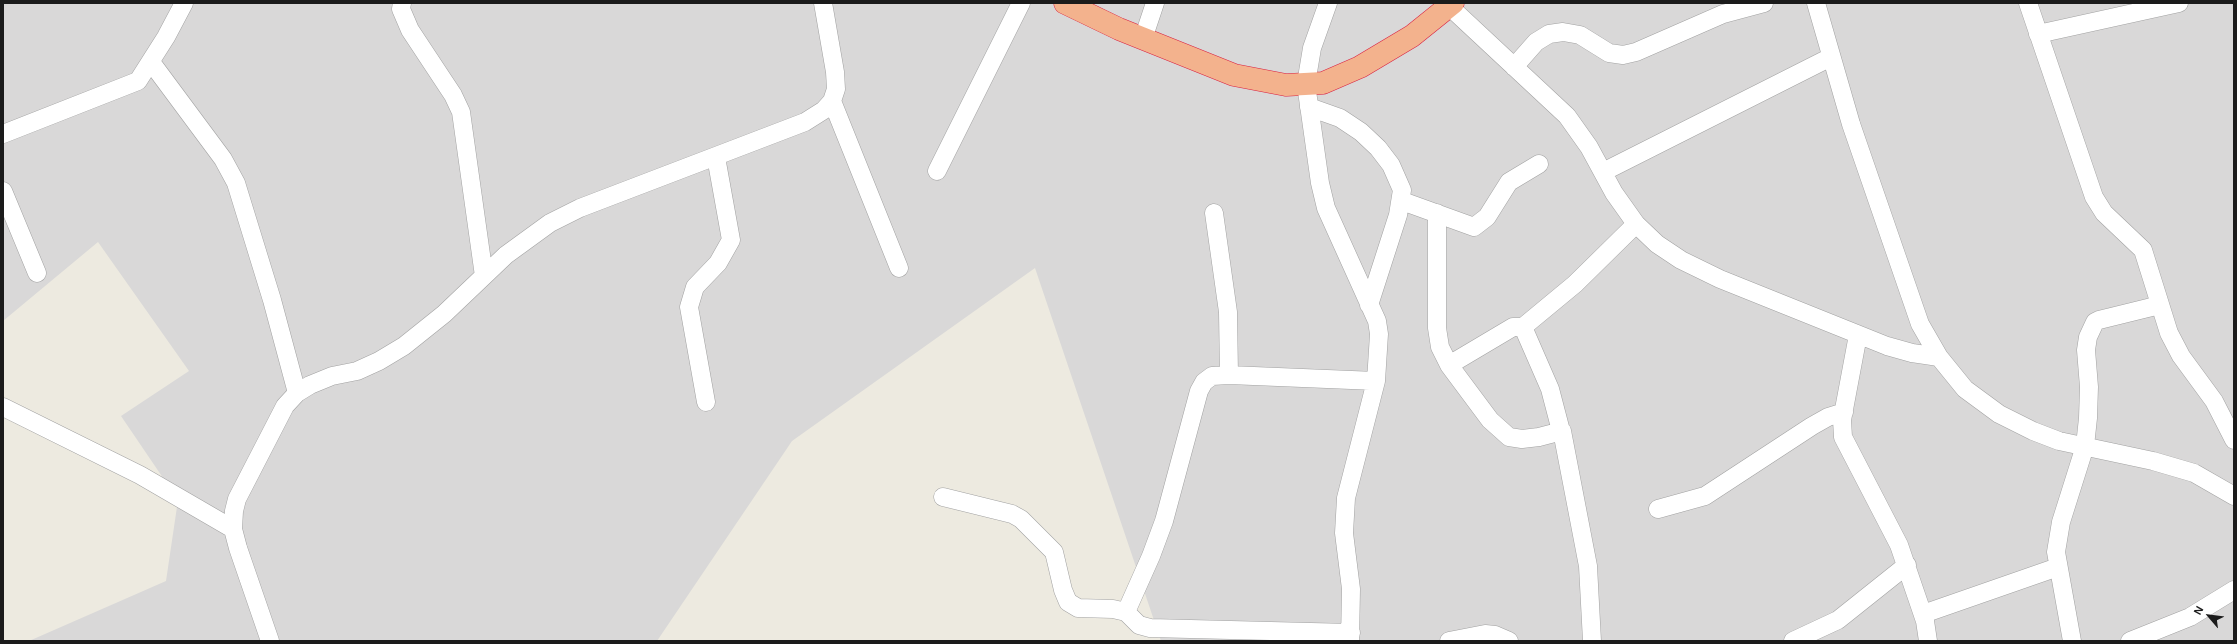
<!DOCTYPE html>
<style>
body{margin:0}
#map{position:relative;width:2237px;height:644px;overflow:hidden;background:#edeae0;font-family:Arial,sans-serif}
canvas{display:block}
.frame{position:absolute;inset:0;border:4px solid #1b1b1b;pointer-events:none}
.north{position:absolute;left:2189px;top:596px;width:40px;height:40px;-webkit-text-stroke:3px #fff;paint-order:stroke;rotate:298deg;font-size:11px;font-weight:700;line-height:16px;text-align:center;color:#1b1b1b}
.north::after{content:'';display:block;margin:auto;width:14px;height:18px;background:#1b1b1b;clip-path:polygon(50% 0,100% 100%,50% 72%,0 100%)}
</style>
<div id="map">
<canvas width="2237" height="644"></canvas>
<div class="frame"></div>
<div class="north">N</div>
</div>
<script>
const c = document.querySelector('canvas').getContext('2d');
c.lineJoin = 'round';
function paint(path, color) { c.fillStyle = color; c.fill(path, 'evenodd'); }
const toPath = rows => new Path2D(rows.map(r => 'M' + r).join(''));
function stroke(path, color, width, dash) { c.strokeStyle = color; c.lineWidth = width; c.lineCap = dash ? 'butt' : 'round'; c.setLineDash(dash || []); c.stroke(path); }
const residential = toPath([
 [3,3,2234,3,2234,641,1161,641,1035,268,792,441,657,641,29,641,166,581,178,500,121,416,189,371,98,242,3,321]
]);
const minor = toPath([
 [402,3,401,9,410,30,453,95,461,112,484,276],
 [1328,3,1312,48,1306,84,1320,183,1326,208,1377,321,1379,334,1376,381,1346,498,1344,533,1351,589,1350,641],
 [1816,3,1851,124,1920,324,1939,357,1965,389,1999,414,2033,431,2059,441,2153,461,2194,473,2234,496],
 [2028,3,2094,197,2104,213,2143,250,2169,333,2181,356,2214,401,2234,440],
 [1449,6,1567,116,1589,147,1614,193,1636,224,1657,244,1681,260,1720,279,1887,346,1912,353,1939,357],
 [2038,34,2179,3],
 [1143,39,1155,3],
 [151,62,223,159,236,183,272,300,297,393],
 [1514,67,1536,42,1549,34,1563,32,1580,35,1609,53,1623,55,1636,52,1723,14,1764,3],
 [832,101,899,268],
 [1309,107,1340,118,1361,132,1378,148,1391,165,1402,190,1398,215,1369,305],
 [3,134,138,81,166,37,184,3],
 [937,171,1021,3],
 [1603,172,1831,57],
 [3,191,37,273],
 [1402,201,1474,227,1487,217,1509,182,1539,164],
 [1214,213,1228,312,1229,375],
 [1437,213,1437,328,1440,347,1449,365,1490,420,1509,437,1522,439,1539,437,1562,431,1588,566,1592,641],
 [1523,327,1575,284,1636,224],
 [1858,335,1842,420,1843,437,1899,545,1925,621,1928,641],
 [1449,365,1513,327,1523,327,1550,389,1561,431],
 [706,402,689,307,695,287,718,263,731,240,716,157],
 [3,407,140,475,233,529],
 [943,497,1012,514,1021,519,1054,552,1063,590,1068,602,1078,608,1113,609,1126,612,1139,625,1150,628,1351,633],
 [1658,509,1705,496,1812,426,1828,417,1844,412],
 [1126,612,1151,556,1164,521,1199,391,1204,382,1212,376,1229,375,1376,381],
 [1923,614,2058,567],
 [270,641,238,548,233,529,234,511,237,499,285,406,297,393,310,385,332,376,357,371,379,361,404,346,444,314,506,255,550,223,580,208,805,122,824,110,832,101,836,89,835,72,823,3],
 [1449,641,1485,634,1495,635,1509,641],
 [1793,641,1838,620,1907,565],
 [2072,641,2056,552,2061,522,2085,446,2088,418,2089,387,2086,350,2088,337,2095,322,2099,320,2160,305],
 [2130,641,2190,617,2234,590]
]);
const trunk = toPath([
 [1065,3,1119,29,1234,75,1286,85,1323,83,1360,67,1412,36,1453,3]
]);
paint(residential, '#d9d8d8');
stroke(minor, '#a2a2a2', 19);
stroke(trunk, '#d91f42', 23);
stroke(minor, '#fff', 18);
stroke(trunk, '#f3b28d', 22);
</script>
